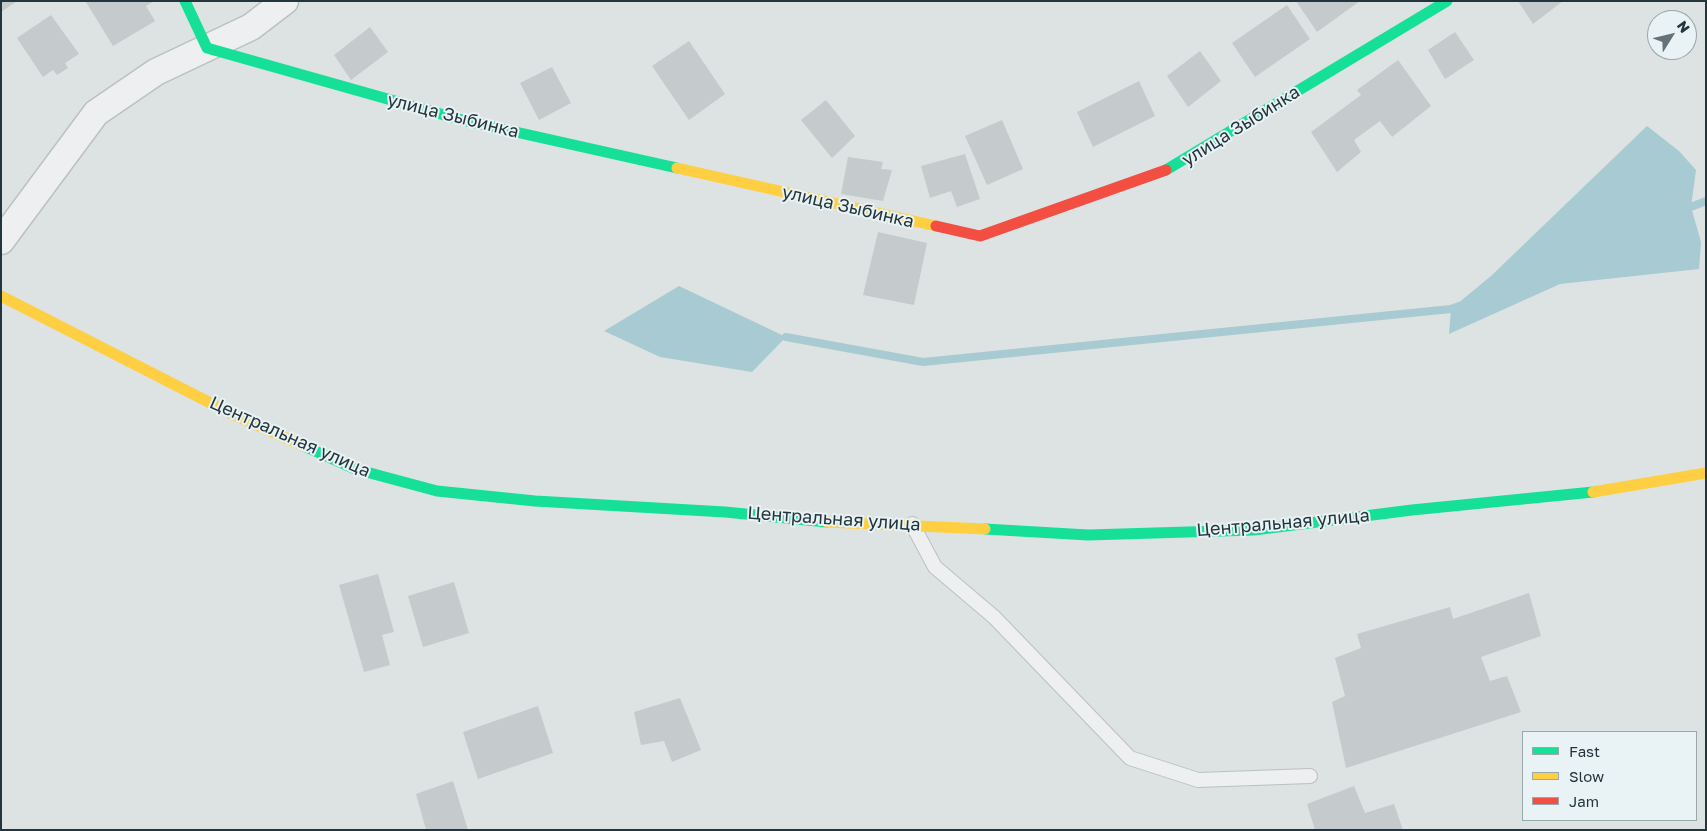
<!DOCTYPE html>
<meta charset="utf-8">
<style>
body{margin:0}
#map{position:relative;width:1707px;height:831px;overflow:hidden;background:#dde2e3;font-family:"Golos Text",sans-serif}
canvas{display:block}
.frame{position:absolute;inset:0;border:2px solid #24363d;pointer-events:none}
.legend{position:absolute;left:1522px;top:731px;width:175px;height:90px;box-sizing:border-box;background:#e9f2f4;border:1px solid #9aa7ab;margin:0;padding:6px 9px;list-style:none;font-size:15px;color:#24363d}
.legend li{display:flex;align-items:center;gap:10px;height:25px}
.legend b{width:25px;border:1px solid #9aa7ab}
.north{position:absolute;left:1647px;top:10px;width:50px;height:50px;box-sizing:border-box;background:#e9f2f4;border:1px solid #9aa7ab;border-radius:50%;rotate:54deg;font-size:14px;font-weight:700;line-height:20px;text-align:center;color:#24363d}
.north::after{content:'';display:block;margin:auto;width:18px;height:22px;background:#657277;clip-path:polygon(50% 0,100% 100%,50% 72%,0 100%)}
</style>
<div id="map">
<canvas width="1707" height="831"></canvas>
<div class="frame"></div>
<ul class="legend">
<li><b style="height:6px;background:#16e098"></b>Fast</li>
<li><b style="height:6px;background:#ffcf43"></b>Slow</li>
<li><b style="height:6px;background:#f24e42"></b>Jam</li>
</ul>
<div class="north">N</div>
</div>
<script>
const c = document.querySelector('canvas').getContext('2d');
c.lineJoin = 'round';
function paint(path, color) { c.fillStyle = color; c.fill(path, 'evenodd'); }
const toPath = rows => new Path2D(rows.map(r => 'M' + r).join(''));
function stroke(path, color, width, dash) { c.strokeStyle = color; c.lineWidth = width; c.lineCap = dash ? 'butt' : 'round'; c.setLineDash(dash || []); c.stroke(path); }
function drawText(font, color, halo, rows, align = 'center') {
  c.font = font + ' "Golos Text",sans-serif'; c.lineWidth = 4; c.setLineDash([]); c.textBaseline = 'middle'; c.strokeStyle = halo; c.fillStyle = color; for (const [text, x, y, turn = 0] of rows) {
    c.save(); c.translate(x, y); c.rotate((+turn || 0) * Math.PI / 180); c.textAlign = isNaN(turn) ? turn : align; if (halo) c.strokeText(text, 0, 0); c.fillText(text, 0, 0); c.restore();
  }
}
const water = toPath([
 [1647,126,1679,151,1696,170,1691,207,1701,242,1699,269,1560,284,1449,334,1451,309,1491,276],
 [679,286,786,337,752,372,660,357,604,331]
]);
const stream = toPath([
 [1683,210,1706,201],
 [786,337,923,362,1451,309,1459,306]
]);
const building = toPath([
 [1,1,17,1,1,12],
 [88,1,154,1,146,6,155,21,113,46,86,2],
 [1296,1,1360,1,1317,32],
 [1518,1,1563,1,1533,24],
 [1287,5,1310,39,1255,77,1232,43],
 [51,15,79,54,65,63,68,68,57,75,53,70,43,77,17,38],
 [370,27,388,52,351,80,334,55],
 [1455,32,1474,60,1445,79,1428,50],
 [689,41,725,94,689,120,652,66],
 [1200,51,1221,81,1188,107,1167,76],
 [1398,60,1431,106,1392,137,1380,121,1354,140,1361,152,1337,172,1311,132,1361,95,1357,90],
 [552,67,571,103,539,120,520,83],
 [1139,81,1155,116,1093,147,1077,112],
 [826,100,855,136,832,158,801,120],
 [1002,120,1023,169,987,185,965,136],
 [965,154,980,199,957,207,951,191,930,198,921,166],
 [848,157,883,162,881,169,892,170,883,201,841,194],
 [878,232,927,243,914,305,863,295],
 [378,574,394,632,382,635,390,665,364,672,339,585],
 [454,582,469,633,423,647,408,596],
 [1529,593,1541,636,1481,657,1490,681,1507,676,1521,712,1346,768,1332,702,1345,696,1335,658,1361,648,1357,634,1450,607,1453,619],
 [680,698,701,750,672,762,664,741,641,745,634,712],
 [538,706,553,753,478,779,463,732],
 [453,781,468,830,426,830,416,794],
 [1354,786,1365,813,1394,804,1403,830,1315,830,1307,804]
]);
const lane = toPath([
 [912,524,935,567,994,617,1130,758,1198,780,1310,776]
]);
const street = toPath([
 [1,241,96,113,156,72,251,27,285,1]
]);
const fast = toPath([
 [185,1,207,48,462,120,677,168],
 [1166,170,1447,1],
 [304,446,355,469,437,491,535,501,725,512,827,522],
 [985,529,1088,535,1254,530,1412,510,1593,492]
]);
const slow = toPath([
 [677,168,936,226],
 [1,296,232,414,304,446],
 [1593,492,1706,473],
 [827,522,985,529]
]);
const jam = toPath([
 [936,226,980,236,1166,170]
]);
const streetNames = [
 ["улица Зыбинка",453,116,14],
 ["улица Зыбинка",1241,126,-32],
 ["улица Зыбинка",848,207,13],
 ["Центральная улица",290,437,24],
 ["Центральная улица",834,519,4],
 ["Центральная улица",1283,523,-5]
];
paint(water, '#a8cad2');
stroke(stream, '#a8cad2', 8);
paint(building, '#c5cacc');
stroke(lane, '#bbc0c1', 16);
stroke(street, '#bbc0c1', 29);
stroke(lane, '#edeff0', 14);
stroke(street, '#edeff0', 26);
stroke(fast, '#16e098', 11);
stroke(slow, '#ffcf43', 11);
stroke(jam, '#f24e42', 11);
drawText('18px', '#24363d', '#e9f2f4', streetNames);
</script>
